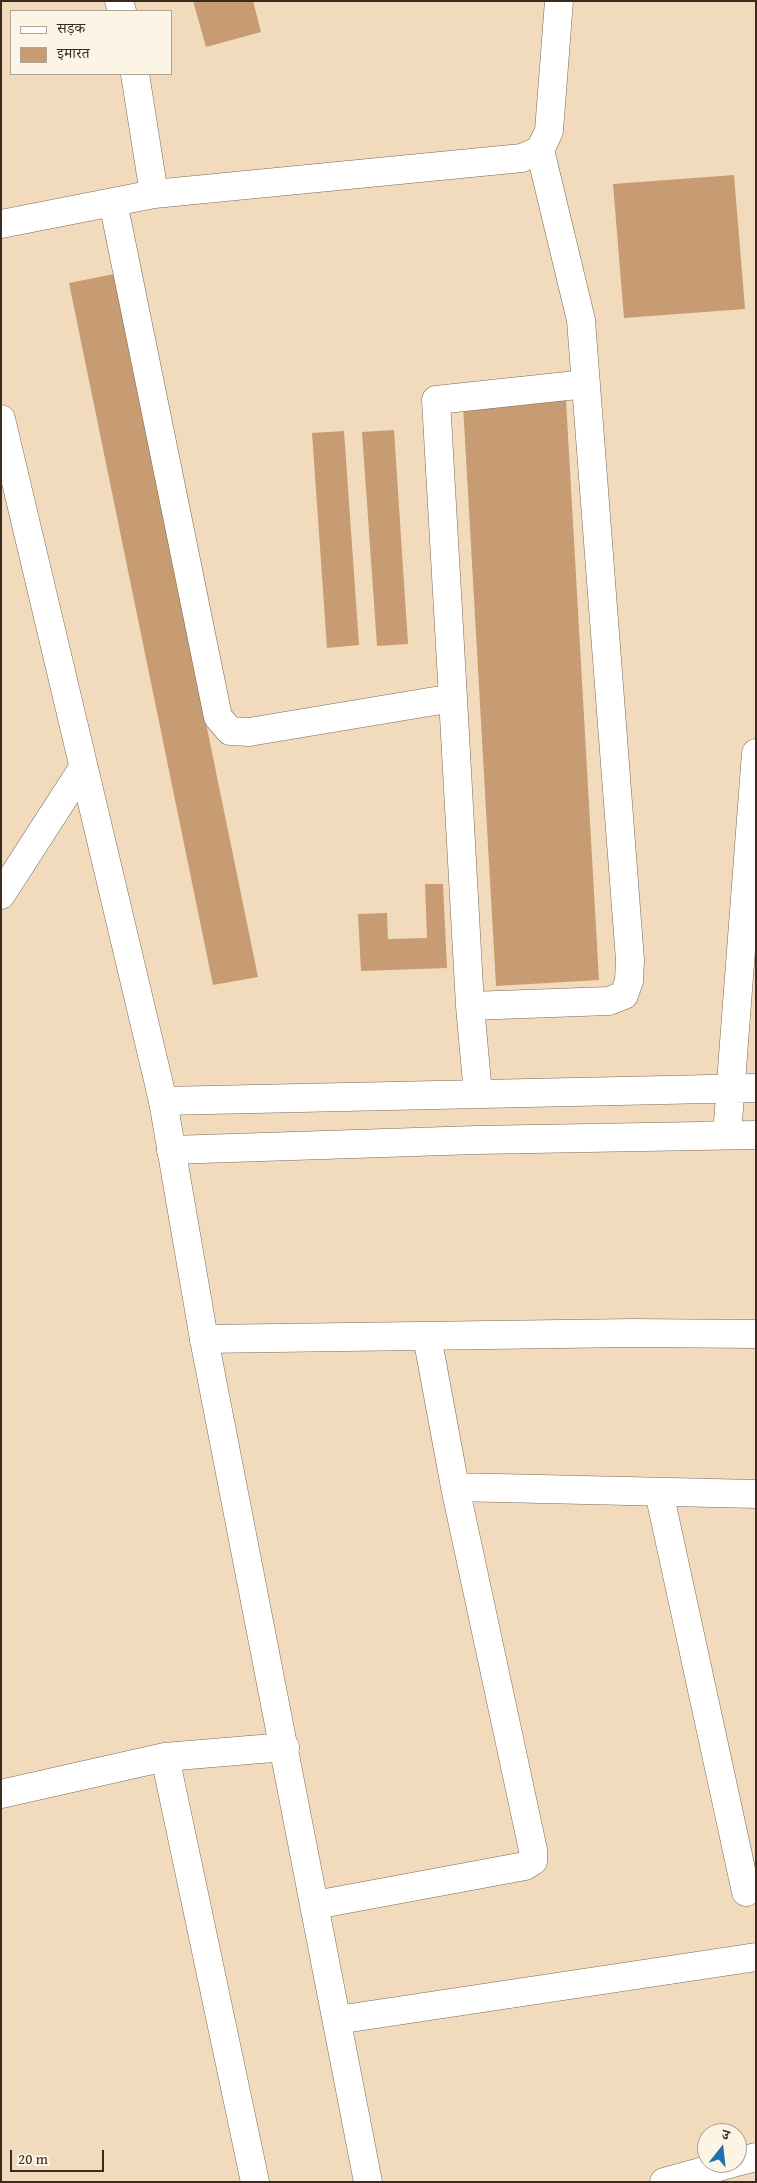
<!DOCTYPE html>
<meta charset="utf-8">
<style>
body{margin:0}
#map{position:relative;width:757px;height:2183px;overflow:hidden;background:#f2dbbc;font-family:"Gentium Book Plus","Noto Serif Devanagari",serif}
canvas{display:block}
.frame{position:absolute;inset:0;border:2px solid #3b2a1e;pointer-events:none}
.legend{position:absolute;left:10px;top:10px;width:162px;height:65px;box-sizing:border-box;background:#fcf5e5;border:1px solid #afa495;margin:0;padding:6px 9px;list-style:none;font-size:15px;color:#3b2a1e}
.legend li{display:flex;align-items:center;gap:10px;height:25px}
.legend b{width:25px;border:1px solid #afa495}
.north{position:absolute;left:697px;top:2123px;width:50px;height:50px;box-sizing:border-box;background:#fcf5e5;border:1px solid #afa495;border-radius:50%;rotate:16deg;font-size:14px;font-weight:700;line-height:20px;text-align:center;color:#3b2a1e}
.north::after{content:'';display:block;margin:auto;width:18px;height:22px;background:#1f6fb2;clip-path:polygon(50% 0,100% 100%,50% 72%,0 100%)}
.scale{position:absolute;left:10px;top:2150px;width:94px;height:22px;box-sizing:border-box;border:2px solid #3b2a1e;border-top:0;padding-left:6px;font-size:15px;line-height:18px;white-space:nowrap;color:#3b2a1e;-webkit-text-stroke:4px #fcf5e5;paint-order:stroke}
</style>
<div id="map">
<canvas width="757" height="2183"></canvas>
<div class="frame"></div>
<ul class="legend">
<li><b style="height:6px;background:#fff"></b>सड़क</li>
<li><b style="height:14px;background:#c79c73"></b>इमारत</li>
</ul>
<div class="north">उ</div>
<div class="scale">20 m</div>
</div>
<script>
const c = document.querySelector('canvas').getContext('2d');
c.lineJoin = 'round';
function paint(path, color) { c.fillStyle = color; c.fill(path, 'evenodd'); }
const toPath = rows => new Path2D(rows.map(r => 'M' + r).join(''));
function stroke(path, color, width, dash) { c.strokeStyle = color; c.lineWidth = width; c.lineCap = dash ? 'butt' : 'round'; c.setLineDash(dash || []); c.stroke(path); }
const building = toPath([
 [193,1,253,1,261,32,206,47],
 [734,175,745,309,624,318,613,184],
 [114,274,258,977,213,985,69,283],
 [566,400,599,980,496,986,463,405],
 [394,430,408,644,377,646,362,432],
 [344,431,359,645,327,648,312,433],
 [425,884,443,884,447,968,361,971,358,914,387,913,388,939,427,938]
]);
const minor = toPath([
 [119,1,122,11],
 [135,74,154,194],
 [113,202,218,717,230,731,249,732,453,698,470,1006,478,1094],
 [1,224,154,194,522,158,540,150,549,131,559,1],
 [453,698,436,400,586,384],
 [1,895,83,768],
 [470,1006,609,1001,624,995,629,981,630,960,581,320,540,150],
 [163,1101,756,1088],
 [727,1135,756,753],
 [171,1150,476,1140,756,1135],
 [204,1339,632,1333,756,1334],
 [455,1487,756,1494],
 [659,1492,746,1892],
 [165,1757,255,2182],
 [1,1794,165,1757,285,1747],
 [315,1905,525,1866,533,1861,533,1850,455,1487,427,1336],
 [337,2020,756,1957],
 [737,2162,756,2157],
 [664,2182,733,2163]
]);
const major = toPath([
 [1,419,163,1101,204,1339,368,2182]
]);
paint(building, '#c79c73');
stroke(minor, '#7b6855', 29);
stroke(major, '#7b6855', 29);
stroke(minor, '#fff', 28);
stroke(major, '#fff', 28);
</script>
